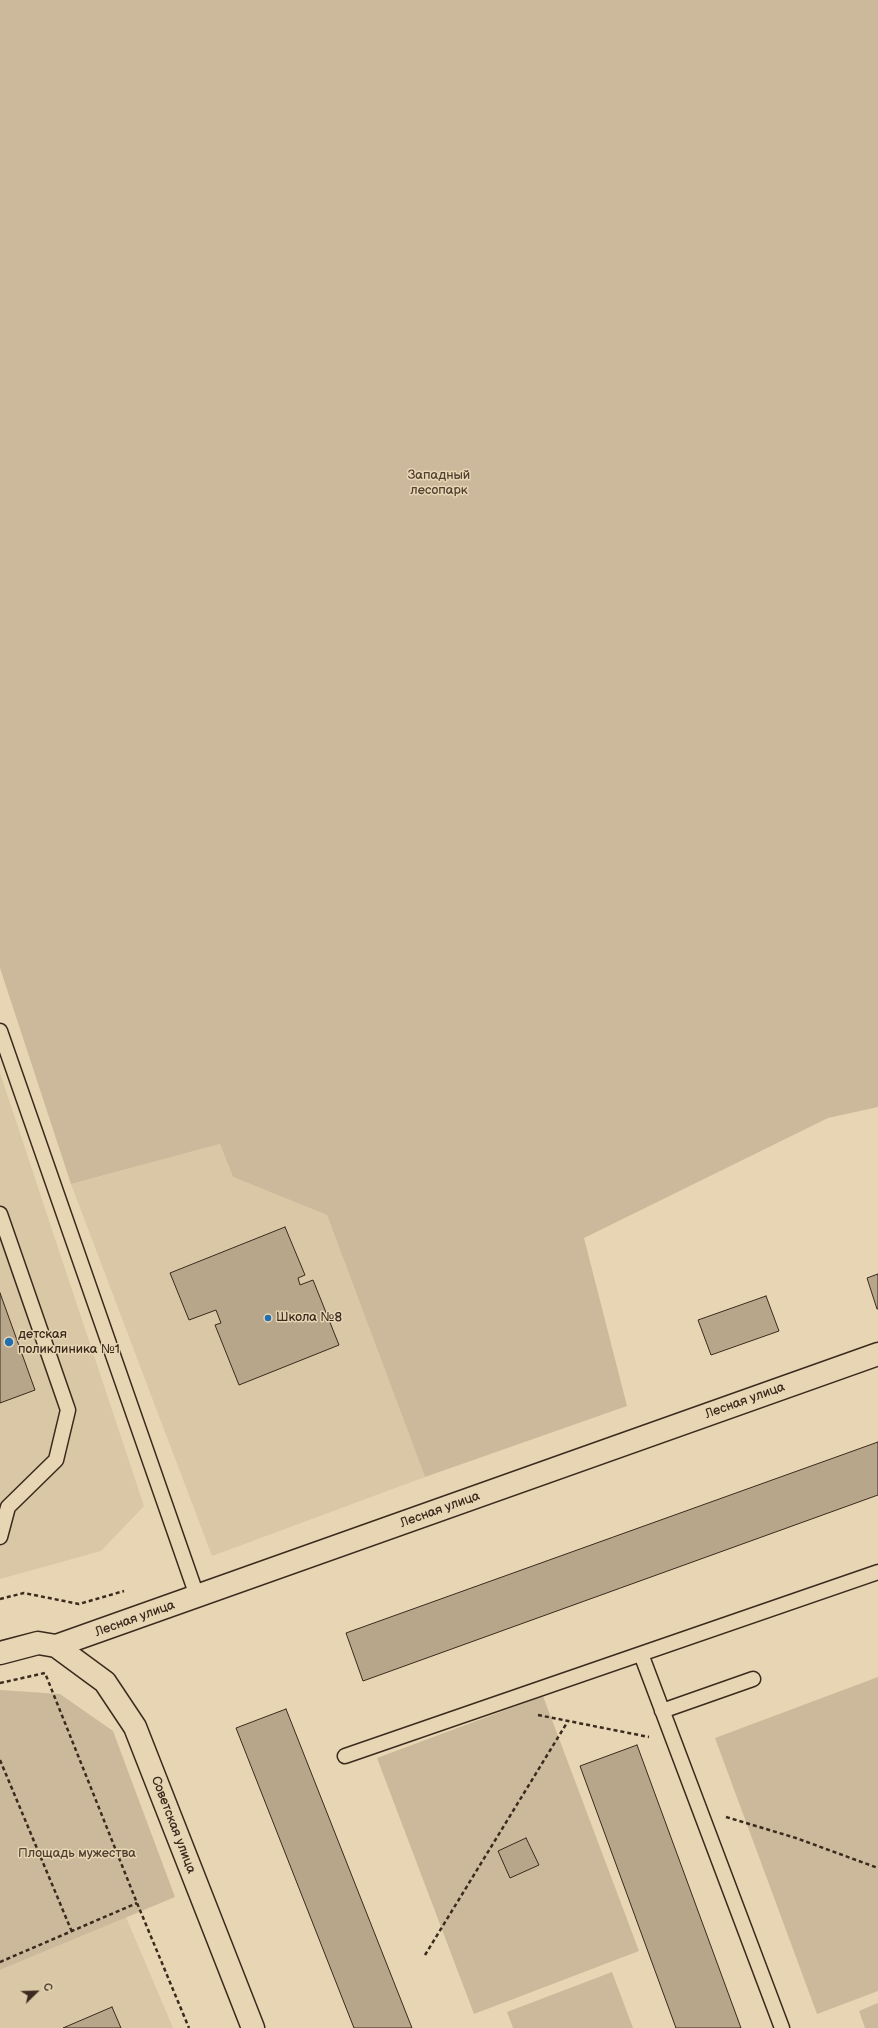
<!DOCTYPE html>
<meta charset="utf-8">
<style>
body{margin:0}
#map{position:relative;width:878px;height:2028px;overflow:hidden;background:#e8d5b3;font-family:"Balsamiq Sans",sans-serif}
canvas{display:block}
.north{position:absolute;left:16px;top:1972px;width:40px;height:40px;-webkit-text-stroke:3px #e8d5b3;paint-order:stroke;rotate:67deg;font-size:11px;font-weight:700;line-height:16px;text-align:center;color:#3b2a1e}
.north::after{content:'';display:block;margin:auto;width:14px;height:18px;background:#3b2a1e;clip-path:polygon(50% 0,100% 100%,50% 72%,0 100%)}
</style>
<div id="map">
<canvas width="878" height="2028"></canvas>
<div class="north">С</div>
</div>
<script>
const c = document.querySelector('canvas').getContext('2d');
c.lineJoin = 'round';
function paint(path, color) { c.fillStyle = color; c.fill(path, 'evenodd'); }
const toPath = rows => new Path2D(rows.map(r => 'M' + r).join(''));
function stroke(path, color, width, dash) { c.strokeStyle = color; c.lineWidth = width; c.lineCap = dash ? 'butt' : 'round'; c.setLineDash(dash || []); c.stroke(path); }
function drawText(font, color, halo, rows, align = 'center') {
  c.font = font + ' "Balsamiq Sans",sans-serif'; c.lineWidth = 3; c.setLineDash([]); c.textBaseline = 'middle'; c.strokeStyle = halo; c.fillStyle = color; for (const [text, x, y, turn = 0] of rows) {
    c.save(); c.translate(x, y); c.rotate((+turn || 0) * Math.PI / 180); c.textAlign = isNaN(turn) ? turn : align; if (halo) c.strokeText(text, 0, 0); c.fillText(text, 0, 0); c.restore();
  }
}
const built = toPath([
 [0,1073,144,1506,101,1551,0,1579],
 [220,1144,233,1177,327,1215,425,1477,212,1556,71,1184],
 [126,1917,173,2028,0,2028,0,1970]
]);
const green = toPath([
 [0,0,878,0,878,1107,828,1118,584,1238,627,1406,425,1477,327,1215,233,1177,220,1144,71,1184,0,968],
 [878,1677,878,1991,817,2014,715,1738],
 [0,1690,60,1694,113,1731,175,1897,0,1970],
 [543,1696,639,1951,474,2014,377,1758],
 [612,1972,633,2028,513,2028,507,2012],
 [878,2003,878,2028,865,2028,859,2011]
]);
const building = toPath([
 [285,1227,305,1275,298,1278,300,1285,313,1280,339,1345,239,1385,215,1325,221,1323,216,1310,189,1320,170,1273,285,1227],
 [878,1274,878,1309,877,1309,867,1278,878,1274],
 [0,1293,35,1390,0,1403,0,1293],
 [766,1296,779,1331,711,1355,698,1320,766,1296],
 [878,1442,878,1495,363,1681,346,1633,878,1442],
 [286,1709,412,2028,354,2028,236,1728,286,1709],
 [637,1745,741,2028,676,2028,580,1766,637,1745],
 [526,1838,539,1865,510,1878,498,1851,526,1838],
 [112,2007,121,2028,63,2028,112,2007]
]);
const path = toPath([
 [0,1599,24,1593,79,1604,124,1591],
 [0,1683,45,1673,137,1903,189,2028],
 [538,1715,649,1737],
 [0,1760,72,1932],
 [726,1817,796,1838,878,1868],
 [425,1955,568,1721],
 [0,1962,137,1903]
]);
const service = toPath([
 [0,1031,197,1596],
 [0,1214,68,1410,56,1460,8,1507,0,1537],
 [641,1654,782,2028],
 [662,1711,753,1679],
 [345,1756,878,1572]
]);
const minor = toPath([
 [56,1646,878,1354]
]);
const secondary = toPath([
 [0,1653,38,1643,56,1646,105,1682,135,1727,253,2028]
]);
const markers = [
 [268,1318,4,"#1f6fb2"],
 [9,1342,5,"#1f6fb2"]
];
const parkNames = [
 ["Западный",439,476],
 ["лесопарк",439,491],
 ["Площадь мужества",77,1854]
];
const poiNames = [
 ["Школа №8",276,1318],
 ["детская",18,1335],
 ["поликлиника №1",18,1350]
];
const streetNames = [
 ["Лесная улица",745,1401,-20],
 ["Лесная улица",440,1510,-20],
 ["Лесная улица",135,1619,-20],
 ["Советская улица",173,1825,69]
];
paint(built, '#d9c7a6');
paint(green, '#ccb99b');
paint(building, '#b7a689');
stroke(building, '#3b2a1e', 1);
stroke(service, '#3b2a1e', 17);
stroke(minor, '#3b2a1e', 25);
stroke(secondary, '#3b2a1e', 25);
stroke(path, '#3b2a1e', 2.5, [4, 3]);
stroke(service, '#e8d5b3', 14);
stroke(minor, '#e8d5b3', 22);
stroke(secondary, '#e8d5b3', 22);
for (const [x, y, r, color] of markers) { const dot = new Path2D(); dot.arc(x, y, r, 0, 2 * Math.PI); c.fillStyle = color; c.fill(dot); stroke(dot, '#e8d5b3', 1.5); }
drawText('13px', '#513f31', '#e8d5b3', parkNames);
drawText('13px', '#3b2a1e', '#e8d5b3', poiNames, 'left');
drawText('13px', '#3b2a1e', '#e8d5b3', streetNames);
</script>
